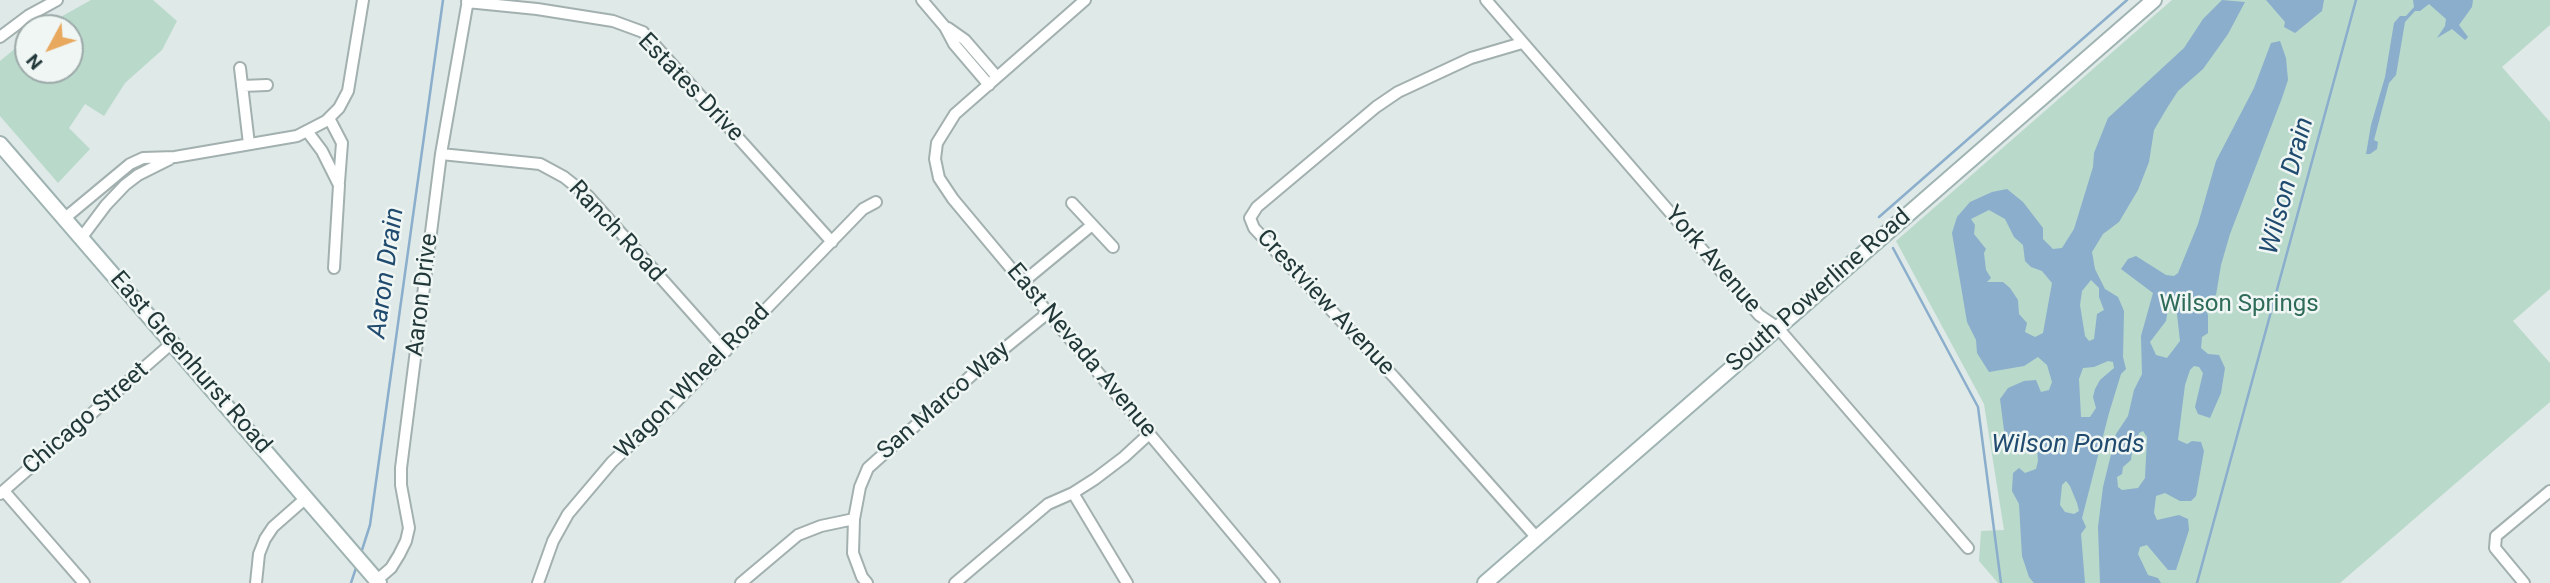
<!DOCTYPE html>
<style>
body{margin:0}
#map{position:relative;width:2550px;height:583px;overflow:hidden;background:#dfe9e7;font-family:Roboto,sans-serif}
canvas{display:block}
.north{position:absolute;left:14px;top:14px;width:70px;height:70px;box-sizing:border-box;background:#eff6f4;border:2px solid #9daaa9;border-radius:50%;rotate:229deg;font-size:19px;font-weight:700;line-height:28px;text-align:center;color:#213738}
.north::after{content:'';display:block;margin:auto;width:24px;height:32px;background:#e8a85e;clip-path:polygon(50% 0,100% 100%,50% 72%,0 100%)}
</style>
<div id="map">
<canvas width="2550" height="583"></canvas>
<div class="north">N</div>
</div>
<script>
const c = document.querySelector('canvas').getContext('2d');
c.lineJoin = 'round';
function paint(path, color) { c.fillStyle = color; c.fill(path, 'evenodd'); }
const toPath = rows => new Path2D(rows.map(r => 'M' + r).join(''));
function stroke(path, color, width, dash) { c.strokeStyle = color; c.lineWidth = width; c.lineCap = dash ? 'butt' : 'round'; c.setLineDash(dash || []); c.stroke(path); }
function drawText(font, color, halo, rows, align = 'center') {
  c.font = font + ' Roboto,sans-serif'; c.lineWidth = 5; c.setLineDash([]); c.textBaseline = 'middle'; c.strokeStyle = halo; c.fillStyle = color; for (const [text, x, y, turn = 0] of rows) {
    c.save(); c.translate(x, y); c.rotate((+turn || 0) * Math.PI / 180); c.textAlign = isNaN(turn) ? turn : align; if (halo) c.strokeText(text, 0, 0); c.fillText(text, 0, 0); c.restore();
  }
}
const green = toPath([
 [91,0,153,0,177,21,162,50,125,83,104,116,85,104,69,128,90,149,58,183,0,116,0,61,28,38,28,70,70,70,70,28,41,28],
 [2172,0,2550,0,2550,25,2502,67,2550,122,2550,289,2513,321,2550,363,2550,402,2340,583,1998,583,1979,561,1981,531,2004,530,1984,404,1896,241]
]);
const water = toPath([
 [2222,0,2245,2,2228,34,2203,69,2178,91,2167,108,2154,130,2149,162,2138,190,2119,222,2103,234,2092,252,2095,269,2105,289,2118,297,2124,311,2123,357,2126,369,2121,374,2109,413,2082,518,2086,527,2081,534,2085,583,2034,583,2029,577,2022,556,2019,504,2012,491,2013,473,2019,468,2025,473,2036,469,2038,461,2037,448,2009,442,2004,430,2000,399,2008,388,2024,381,2036,380,2041,392,2049,390,2052,382,2047,365,2038,357,2024,366,1989,372,1977,353,1976,340,1967,322,1952,233,1957,217,1970,202,1992,192,2007,189,2023,202,2043,228,2043,239,2053,249,2062,248,2074,229,2093,167,2094,153,2108,118,2184,48,2203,19],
 [1989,210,2005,219,2014,237,2023,245,2025,261,2031,267,2042,271,2052,283,2043,333,2035,337,2025,332,2027,323,2019,314,2018,300,2010,288,2003,282,1987,282,1991,278,1986,270,1984,253,1986,249,1974,234,1975,225,1971,219],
 [2091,280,2099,288,2099,297,2104,310,2097,314,2094,339,2089,341,2085,336,2080,305,2082,291],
 [2108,361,2113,362,2114,368,2100,380,2095,389,2093,397,2096,408,2090,417,2081,417,2079,379,2083,368,2094,367],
 [2066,481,2070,486,2077,503,2079,511,2074,514,2065,512,2060,505,2062,485],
 [2266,0,2324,0,2322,11,2295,33,2284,27,2285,22],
 [2413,0,2473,0,2472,7,2459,25,2468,37,2465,40,2452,29,2437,38,2445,26,2446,19,2429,4,2420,11,2415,11,2405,22,2396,75,2389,83,2374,140,2378,142,2377,149,2370,154,2366,154,2371,125,2385,77,2394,23,2400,16,2406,16,2414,7],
 [2280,41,2286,58,2288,80,2282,98,2230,234,2221,265,2216,295,2201,299,2208,315,2208,333,2202,337,2201,348,2208,354,2219,355,2225,368,2221,393,2210,418,2198,414,2195,407,2203,373,2199,367,2194,366,2190,370,2185,385,2178,440,2187,444,2192,441,2201,442,2204,451,2196,496,2191,501,2180,501,2165,493,2156,496,2154,513,2157,520,2179,515,2188,519,2189,530,2176,570,2168,570,2147,545,2140,547,2138,554,2148,575,2158,578,2161,583,2100,583,2098,527,2103,487,2116,434,2128,416,2134,390,2142,374,2141,336,2153,293,2121,269,2128,259,2136,256,2166,275,2174,276,2178,273,2198,224,2216,161,2254,88,2271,43],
 [2174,307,2177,314,2180,341,2167,358,2156,355,2150,342,2166,321,2168,309],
 [2143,431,2147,437,2145,478,2138,488,2122,490,2118,487,2117,477,2122,474,2123,467,2131,460,2132,452,2129,450,2134,449,2139,433]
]);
const stream = toPath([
 [1879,217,2127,0],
 [1893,248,1978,407,2001,583],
 [362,550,370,525,443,0],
 [351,583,356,568],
 [2197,583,2356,0]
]);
const street = toPath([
 [922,0,945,27,954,44,989,85],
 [1085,0,955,114,937,143,935,159,939,178,953,199,1274,583],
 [1486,0,1759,315,1778,328,1968,548],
 [467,2,537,9,613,21,643,32,832,242],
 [948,28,965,40,997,77],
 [0,37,28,16,57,0],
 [1522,43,1471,58,1398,92,1376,107,1257,207,1250,218,1254,228,1394,377,1537,538],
 [240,68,249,144],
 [242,86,267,85],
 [329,118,342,143,339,182],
 [307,131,322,151,339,185,334,268],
 [441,154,540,164,564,177,588,196,726,351],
 [1072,203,1113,247],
 [65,218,130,164,143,158,175,157,297,136,326,121,339,108,348,91,363,0],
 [82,237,106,205,125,185,138,175,170,159],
 [1023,282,1092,225],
 [4,491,84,583],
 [1073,493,1127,583],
 [0,494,172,343],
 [377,580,391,568,399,555,406,541,409,528,401,485,401,468,441,154,468,0],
 [256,583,259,554,265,539,273,527,306,498],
 [538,583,553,541,568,514,612,462,673,405,863,209,876,202],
 [741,583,798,535,821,526,854,519],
 [867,583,862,577,853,553,854,519,860,487,868,468,973,374,1049,312],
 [955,583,1048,504,1073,493,1095,479,1124,457,1149,434],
 [2524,583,2495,548,2496,536,2550,491]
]);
const secondary = toPath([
 [0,144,379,583],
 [1485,583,2154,0]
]);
const streetNames = [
 ["Estates Drive",690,88,46],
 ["Ranch Road",616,232,47],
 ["York Avenue",1712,260,49],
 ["South Powerline Road",1819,291,-41],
 ["Aaron Drive",423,295,-83],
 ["Crestview Avenue",1325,303,47],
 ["East Nevada Avenue",1081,351,50],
 ["East Greenhurst Road",190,363,49],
 ["Wagon Wheel Road",693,382,-45],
 ["San Marco Way",944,401,-41],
 ["Chicago Street",86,419,-41]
];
const parkNames = [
 ["Wilson Springs",2239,305]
];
const waterNames = [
 ["Wilson Drain",2288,186,-75],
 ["Aaron Drain",387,273,-82],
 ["Wilson Ponds",2068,445]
];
paint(green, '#b9d9cb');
paint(water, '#8aaecb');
stroke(stream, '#8aaecb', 2.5);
stroke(street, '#a2b0af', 14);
stroke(secondary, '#9fb4b2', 18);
stroke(street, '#fff', 10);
stroke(secondary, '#fff', 14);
drawText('24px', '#213738', '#eff6f4', streetNames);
drawText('24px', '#2e6b58', '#eff6f4', parkNames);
drawText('italic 26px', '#204b6f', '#eff6f4', waterNames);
</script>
